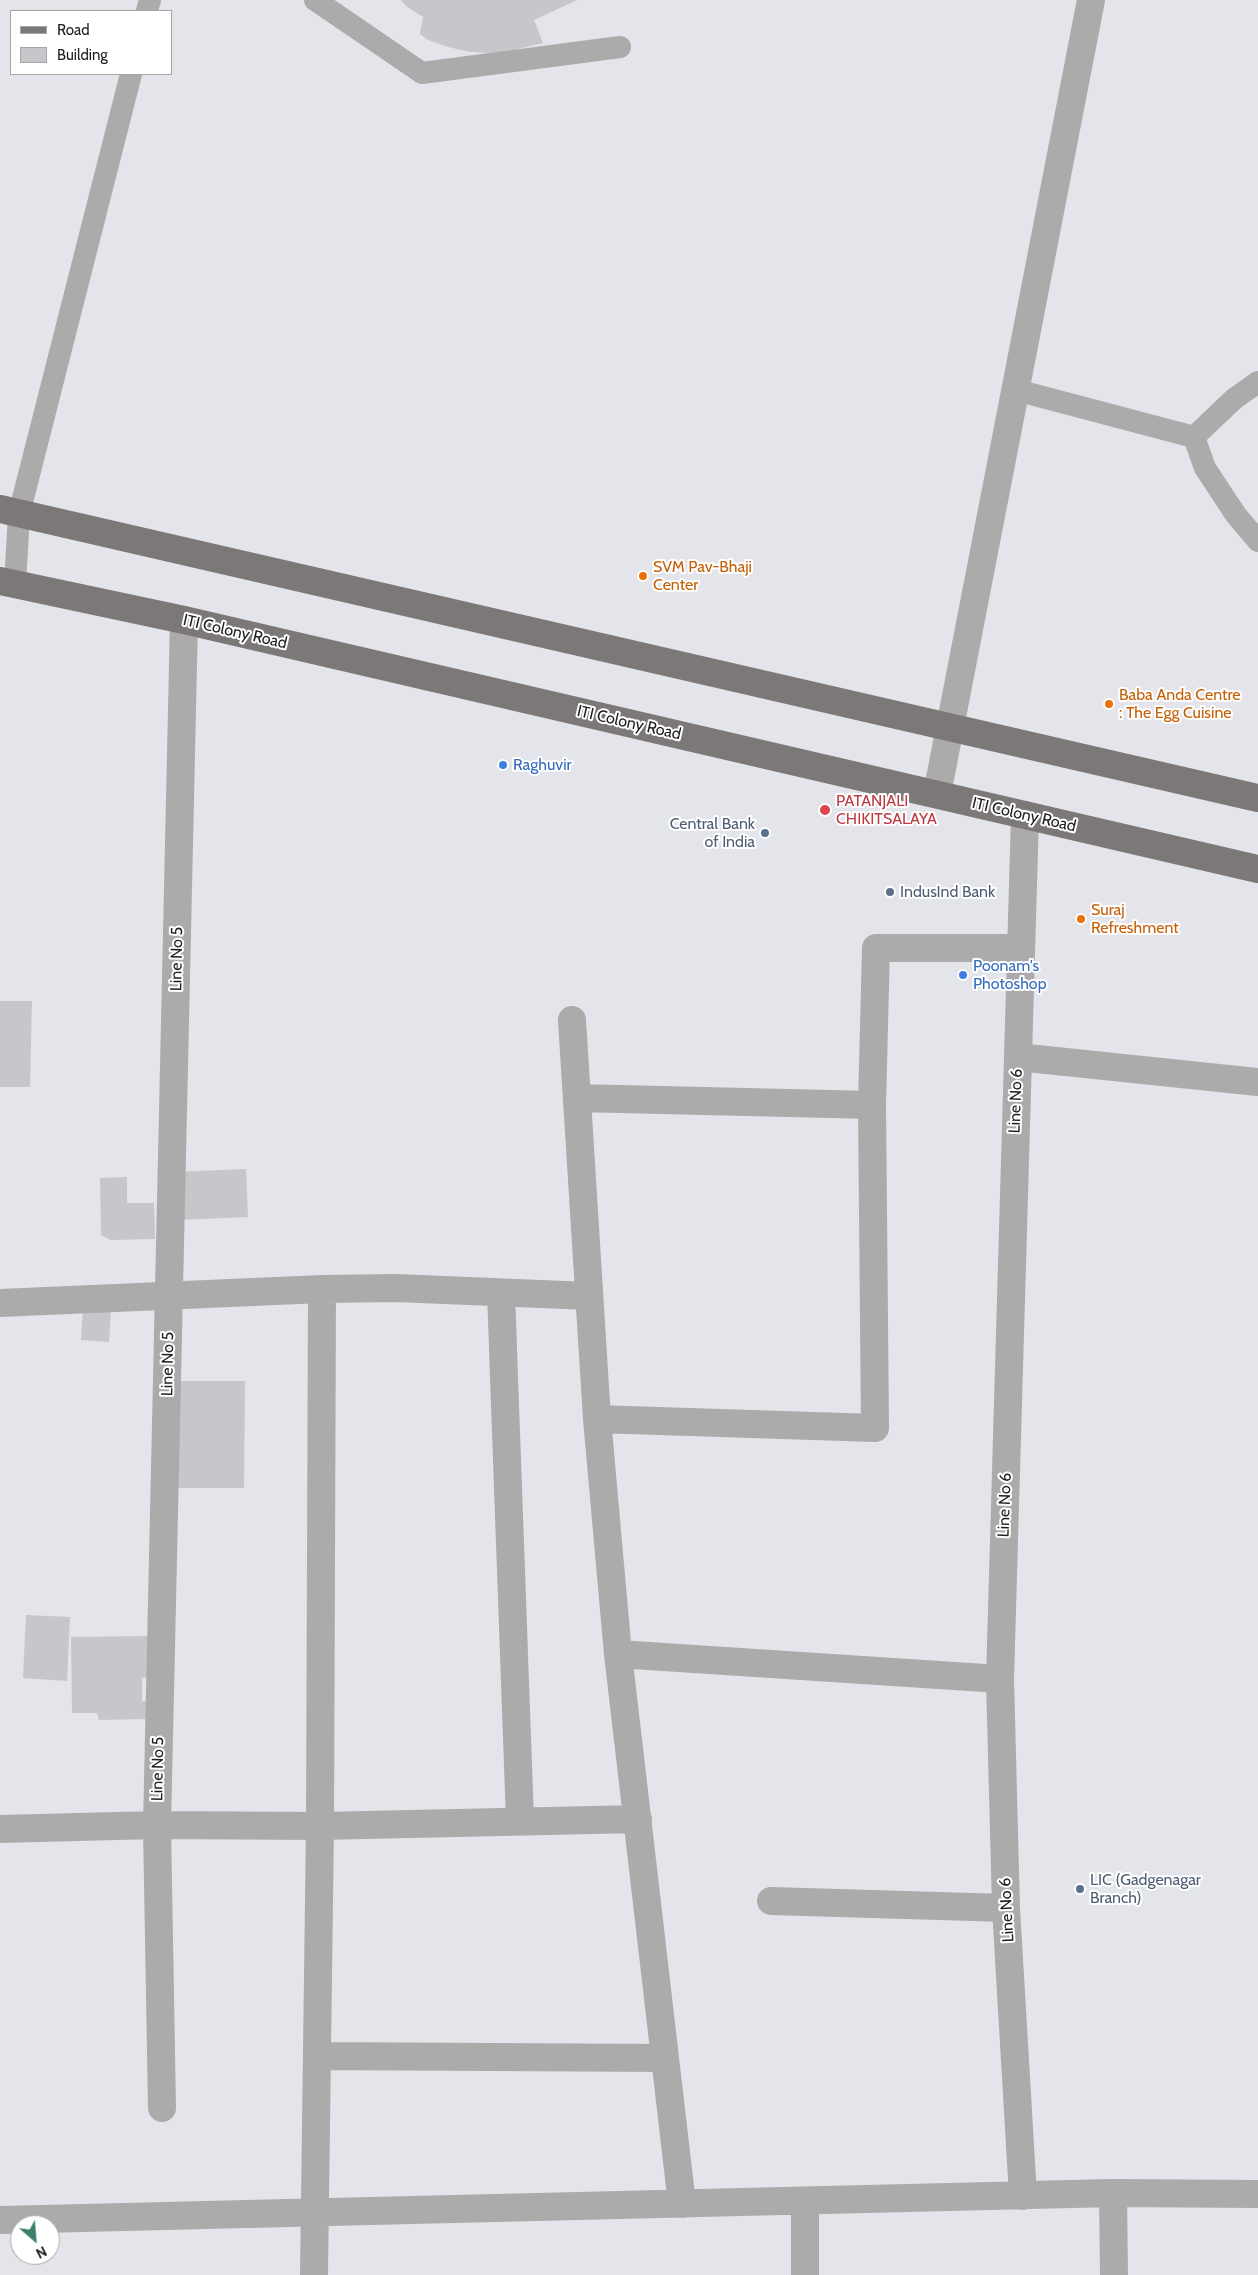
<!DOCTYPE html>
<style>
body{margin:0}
#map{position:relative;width:1258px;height:2275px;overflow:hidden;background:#e4e5ea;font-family:Cabin,sans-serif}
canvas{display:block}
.legend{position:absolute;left:10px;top:10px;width:162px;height:65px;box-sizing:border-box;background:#fff;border:1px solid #a6a6a7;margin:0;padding:6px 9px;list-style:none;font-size:15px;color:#202022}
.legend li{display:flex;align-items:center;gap:10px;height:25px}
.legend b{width:25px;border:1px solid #a6a6a7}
.north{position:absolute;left:10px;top:2215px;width:50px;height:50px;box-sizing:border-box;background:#fff;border:1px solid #a6a6a7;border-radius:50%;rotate:153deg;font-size:14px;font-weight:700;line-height:20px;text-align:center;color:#202022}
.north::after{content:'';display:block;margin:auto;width:18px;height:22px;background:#3b7d6e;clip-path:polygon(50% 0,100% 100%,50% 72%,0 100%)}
</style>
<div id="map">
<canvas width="1258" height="2275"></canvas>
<ul class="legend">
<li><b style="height:6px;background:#7d7878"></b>Road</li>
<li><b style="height:14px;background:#c6c6cb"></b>Building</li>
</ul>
<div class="north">N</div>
</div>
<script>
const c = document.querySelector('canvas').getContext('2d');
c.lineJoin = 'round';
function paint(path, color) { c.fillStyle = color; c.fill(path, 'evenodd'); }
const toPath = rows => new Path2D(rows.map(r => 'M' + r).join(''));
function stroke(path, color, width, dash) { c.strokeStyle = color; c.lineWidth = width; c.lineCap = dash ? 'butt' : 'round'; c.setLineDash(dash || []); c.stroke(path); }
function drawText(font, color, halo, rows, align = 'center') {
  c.font = font + ' Cabin,sans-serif'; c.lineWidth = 4; c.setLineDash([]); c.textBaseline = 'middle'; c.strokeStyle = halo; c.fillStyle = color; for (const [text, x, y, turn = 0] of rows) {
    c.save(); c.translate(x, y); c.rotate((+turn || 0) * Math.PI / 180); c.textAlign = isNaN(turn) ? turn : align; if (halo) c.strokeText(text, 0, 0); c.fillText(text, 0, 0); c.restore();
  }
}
const building = toPath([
 [401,0,577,0,534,20,543,43,513,50,491,53,470,52,448,47,428,40,420,34,423,17,407,7],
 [0,1001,32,1001,30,1087,0,1087],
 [246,1169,248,1217,178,1220,176,1172],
 [127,1177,127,1203,154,1203,155,1239,110,1240,101,1235,100,1178],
 [83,1307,111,1309,109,1342,81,1340],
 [177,1381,245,1381,244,1488,175,1488],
 [26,1615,70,1617,67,1681,23,1678],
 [148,1636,148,1677,142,1678,142,1701,148,1701,148,1719,99,1720,97,1713,72,1713,71,1637]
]);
const lane = toPath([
 [315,0,422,73,620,47],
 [147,11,150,0],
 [1016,390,1194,437,1205,468,1236,515,1258,541],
 [1194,437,1234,399,1258,382],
 [15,585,19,514,131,74]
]);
const street = toPath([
 [937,794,1091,0],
 [572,1020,597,1419,618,1654,682,2204],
 [1018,1057,1258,1082],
 [577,1098,872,1105],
 [501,1293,520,1821],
 [0,1303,322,1289,396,1288,589,1296],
 [597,1419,875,1428,872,1105,876,948,1021,948],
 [618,1654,1000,1679],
 [0,1829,157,1825,320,1826,638,1819],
 [771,1901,1006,1908],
 [317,2056,665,2058],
 [162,2108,157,1825,184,620],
 [1113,2193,1114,2275],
 [1023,2196,1006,1908,1000,1679,1025,815],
 [0,2220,1113,2193,1258,2194],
 [314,2275,320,1826,322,1289],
 [805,2275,805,2202]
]);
const primary = toPath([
 [0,509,1258,798],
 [0,581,184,620,1258,869]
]);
const markers = [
 [643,576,5,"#e8710a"],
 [1109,704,5,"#e8710a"],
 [503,765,5,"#3f7fe0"],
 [825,810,6,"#e0444e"],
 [765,833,5,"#5c6f8a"],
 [890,892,5,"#5c6f8a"],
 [1081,919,5,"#e8710a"],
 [963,975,5,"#3f7fe0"],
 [1080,1889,5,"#5c6f8a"]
];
const foodNames = [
 ["SVM Pav-Bhaji",653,567],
 ["Center",653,585],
 ["Baba Anda Centre",1119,695],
 [": The Egg Cuisine",1119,713],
 ["Suraj",1091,910],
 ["Refreshment",1091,928]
];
const streetNames = [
 ["ITI Colony Road",235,632,13],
 ["ITI Colony Road",629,723,13],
 ["ITI Colony Road",1024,815,13],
 ["Line No 5",177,959,-89],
 ["Line No 6",1016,1101,-88],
 ["Line No 5",168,1364,-89],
 ["Line No 6",1005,1505,-88],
 ["Line No 5",158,1769,-89],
 ["Line No 6",1007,1910,-93]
];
const shopNames = [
 ["Raghuvir",513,765],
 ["Poonam's",973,966],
 ["Photoshop",973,984]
];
const healthNames = [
 ["PATANJALI",836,801],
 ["CHIKITSALAYA",836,819]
];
const serviceNames = [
 ["Central Bank",755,824,"right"],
 ["of India",755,842,"right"],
 ["IndusInd Bank",900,892],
 ["LIC (Gadgenagar",1090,1880],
 ["Branch)",1090,1898]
];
paint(building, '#c6c6cb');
stroke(lane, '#acaaaa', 22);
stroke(street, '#acaaaa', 28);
stroke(primary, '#7d7878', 28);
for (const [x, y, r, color] of markers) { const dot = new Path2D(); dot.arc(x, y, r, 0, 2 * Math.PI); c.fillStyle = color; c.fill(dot); stroke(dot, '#fff', 2); }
drawText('16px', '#c56008', '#fff', foodNames, 'left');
drawText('16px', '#202022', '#fff', streetNames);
drawText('16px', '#366cbe', '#fff', shopNames, 'left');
drawText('16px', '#be3a42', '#fff', healthNames, 'left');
drawText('16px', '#4e5e75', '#fff', serviceNames, 'left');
</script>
